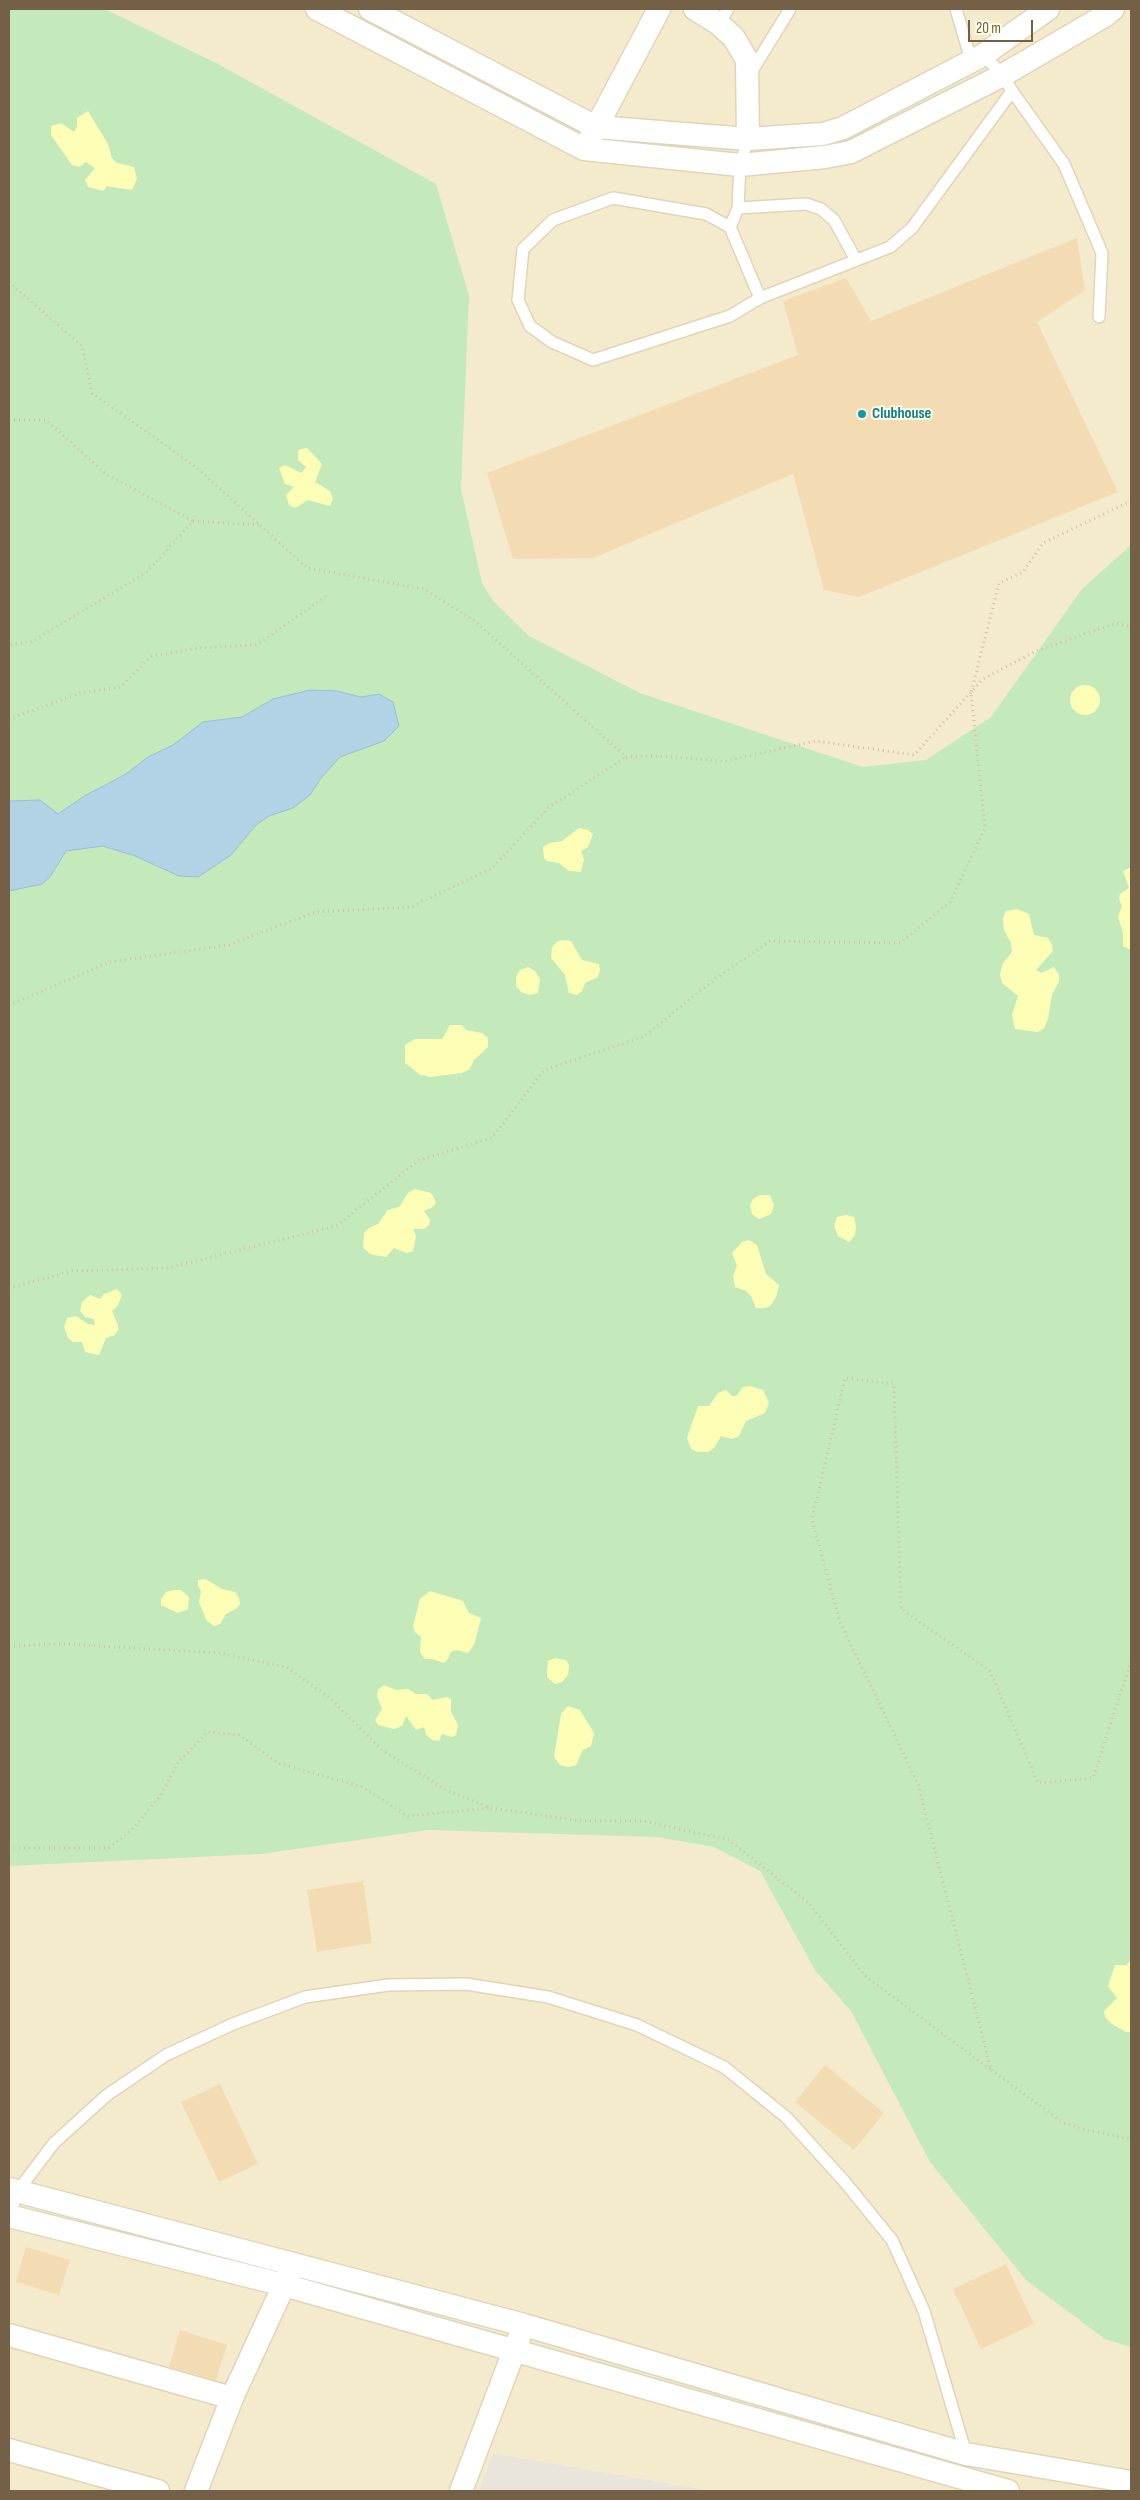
<!DOCTYPE html>
<style>
body{margin:0}
#map{position:relative;width:1140px;height:2500px;overflow:hidden;background:#fdf8dd;font-family:"Sofia Sans Condensed",sans-serif}
canvas{display:block}
.frame{position:absolute;inset:0;border:10px solid #736046;pointer-events:none}
.scale{position:absolute;left:968px;top:20px;width:65px;height:22px;box-sizing:border-box;border:2px solid #736046;border-top:0;padding-left:6px;font-size:15px;line-height:18px;white-space:nowrap;color:#736046;-webkit-text-stroke:4px #fffbe4;paint-order:stroke}
</style>
<div id="map">
<canvas width="1140" height="2500"></canvas>
<div class="frame"></div>
<div class="scale">20 m</div>
</div>
<script>
const c = document.querySelector('canvas').getContext('2d');
c.lineJoin = 'round';
function paint(path, color) { c.fillStyle = color; c.fill(path, 'evenodd'); }
const toPath = rows => new Path2D(rows.map(r => 'M' + r).join(''));
function stroke(path, color, width, dash) { c.strokeStyle = color; c.lineWidth = width; c.lineCap = dash ? 'butt' : 'round'; c.setLineDash(dash || []); c.stroke(path); }
function drawText(font, color, halo, rows, align = 'center') {
  c.font = font + ' "Sofia Sans Condensed",sans-serif'; c.lineWidth = 4; c.setLineDash([]); c.textBaseline = 'middle'; c.strokeStyle = halo; c.fillStyle = color; for (const [text, x, y, turn = 0] of rows) {
    c.save(); c.translate(x, y); c.rotate((+turn || 0) * Math.PI / 180); c.textAlign = isNaN(turn) ? turn : align; if (halo) c.strokeText(text, 0, 0); c.fillText(text, 0, 0); c.restore();
  }
}
const residential = toPath([
 [9,9,1131,9,1131,2491,714,2491,493,2453,478,2491,9,2491]
]);
const industrial = toPath([
 [493,2453,714,2491,478,2491]
]);
const green = toPath([
 [9,9,105,9,216,63,436,184,469,296,461,489,482,583,494,602,529,636,640,693,863,767,926,760,991,717,1082,589,1131,545,1131,2347,1105,2339,1026,2280,930,2162,851,2011,815,1970,760,1871,714,1847,657,1837,428,1830,261,1854,9,1866]
]);
const sand = toPath([
 [88,111,108,144,112,158,117,163,134,167,137,179,132,190,107,186,103,191,88,187,85,180,95,168,86,162,79,167,72,165,51,135,51,126,61,123,74,132,77,126,77,118],
 [307,448,322,464,315,482,330,491,333,499,330,506,308,500,295,508,289,505,286,495,294,487,285,484,279,468,285,465,301,473,306,467,298,460,298,450],
 '1070 700a15 15 0 1 1 30 0a15 15 0 1 1-30 0Z',
 [579,828,588,830,593,834,588,847,581,851,584,859,581,872,569,871,559,863,547,861,544,858,543,847,550,843,562,841],
 [1129,868,1131,868,1131,949,1129,949,1123,946,1123,932,1118,917,1122,906,1119,899,1120,894,1129,888,1123,871],
 [1017,909,1029,914,1034,935,1048,938,1052,945,1053,951,1036,970,1041,973,1054,967,1059,975,1059,981,1052,995,1048,1019,1044,1028,1038,1032,1015,1029,1012,1015,1018,996,1002,983,1000,974,1003,963,1012,952,1011,943,1004,930,1003,918,1006,911],
 [564,940,571,941,582,960,599,964,600,970,598,977,585,983,582,991,577,995,569,993,565,975,551,958,552,947,558,941],
 [528,967,535,971,540,979,538,993,530,995,521,992,516,986,516,977,520,970],
 [450,1025,462,1025,466,1030,482,1033,488,1038,488,1047,474,1060,470,1069,462,1073,430,1077,419,1074,405,1063,405,1045,415,1039,442,1039],
 [415,1189,431,1193,436,1202,433,1207,424,1211,430,1220,429,1225,424,1229,413,1229,416,1236,413,1251,407,1253,394,1248,386,1257,370,1254,363,1247,364,1233,369,1228,378,1224,388,1210,399,1207,408,1193],
 [760,1195,770,1195,774,1205,771,1214,759,1219,752,1214,750,1205,753,1199],
 [846,1215,854,1217,856,1227,855,1235,849,1242,838,1236,834,1226,837,1217],
 [749,1240,757,1245,766,1274,779,1285,776,1297,770,1306,764,1308,756,1308,751,1296,746,1291,735,1287,733,1276,737,1266,732,1253,742,1242],
 [117,1289,122,1295,118,1305,112,1311,118,1325,118,1330,115,1335,106,1338,99,1355,85,1352,82,1342,73,1342,68,1338,64,1327,67,1318,76,1316,88,1324,95,1325,94,1319,85,1317,80,1311,82,1302,90,1295,100,1299,104,1294],
 [750,1386,763,1390,769,1403,765,1413,746,1421,739,1436,732,1439,721,1436,714,1448,708,1452,698,1452,691,1449,687,1438,698,1406,709,1406,718,1393,726,1390,732,1396,736,1396,743,1387],
 [205,1579,222,1589,235,1592,239,1598,240,1604,237,1608,226,1614,220,1624,214,1626,207,1621,199,1603,201,1591,198,1586,198,1580],
 [173,1590,181,1590,189,1597,188,1609,178,1613,161,1605,161,1600,166,1592],
 [430,1591,463,1601,469,1613,481,1618,474,1645,468,1653,457,1650,451,1652,448,1659,444,1663,432,1659,425,1659,420,1652,421,1637,415,1632,413,1626,420,1599],
 [555,1658,566,1660,569,1665,568,1675,562,1682,555,1684,547,1677,547,1671,548,1661],
 [384,1685,396,1690,408,1689,416,1694,427,1694,433,1700,447,1697,451,1699,451,1711,458,1725,456,1735,452,1737,442,1734,439,1741,432,1740,426,1734,424,1727,416,1730,406,1716,402,1726,394,1729,378,1725,375,1720,382,1709,377,1696,378,1690],
 [568,1706,580,1710,594,1733,591,1746,583,1750,576,1765,569,1767,560,1765,554,1757,561,1714],
 [1131,1960,1131,2032,1126,2032,1112,2024,1105,2017,1104,2011,1117,1998,1108,1986,1115,1965,1126,1965]
]);
const water = toPath([
 [310,690,337,691,361,697,379,694,393,702,399,726,384,741,340,757,321,778,310,795,293,808,269,816,256,825,231,855,198,877,179,876,135,856,103,846,66,851,50,877,42,884,9,891,9,801,40,800,58,814,86,795,126,774,148,757,173,745,203,722,242,717,273,699,310,690]
]);
const building = toPath([
 [1077,238,1085,290,1037,322,1118,492,859,597,824,590,793,474,593,558,513,559,487,473,798,355,783,301,846,278,871,321],
 [363,1881,372,1943,317,1952,307,1890],
 [825,2065,884,2113,854,2150,795,2102],
 [220,2084,258,2164,219,2182,181,2102],
 [26,2247,70,2260,59,2295,16,2282],
 [1006,2264,1034,2324,981,2349,953,2289],
 [180,2330,227,2345,216,2380,169,2367]
]);
const path = toPath([
 [9,282,82,346,92,393,196,467,307,568,424,589,476,622,626,757,656,756,725,761,816,741,914,755,983,679,1036,651,1117,623,1131,627],
 [9,420,46,420,106,474,193,521,147,572,33,641,9,645],
 [193,521,260,525],
 [9,719,80,693,121,687,150,657,197,648,257,645,329,594],
 [9,1005,110,962,229,945,315,912,411,907,492,868,548,808,626,757],
 [9,1288,72,1271,168,1268,336,1226,419,1160,492,1138,544,1070,643,1037,714,980,770,941,900,943,950,902,985,828,971,693,999,583,1023,572,1043,543,1131,501],
 [9,1646,63,1644,219,1653,286,1667,330,1698,382,1750,446,1790,491,1808,582,1821,643,1821,729,1840,809,1903,865,1976,991,2070],
 [1131,1661,1093,1778,1038,1783,990,1671,901,1609,894,1384,845,1378,812,1519,840,1622,918,1784,991,2070,1064,2123,1086,2130,1131,2139],
 [9,1848,109,1848,132,1830,161,1795,177,1764,207,1732,239,1735,278,1763,362,1787,408,1816,491,1808]
]);
const lane = toPath([
 [956,9,971,60],
 [719,24,728,9],
 [750,74,790,9],
 [1012,91,1064,164,1102,253,1099,317],
 [738,208,806,204,821,209,834,220,856,260],
 [730,227,738,208,740,165,748,139],
 [760,298,730,227,706,214,613,198,553,220,523,249,518,300,530,326,552,342,593,360,730,316,760,298,890,247,912,228,1012,91,1003,75,983,55],
 [10,2216,17,2192,54,2143,107,2095,166,2055,233,2024,305,1997,388,1985,466,1984,548,1997,637,2025,724,2067,786,2117,844,2181,892,2240,924,2311,966,2454]
]);
const street = toPath([
 [317,9,584,149,740,165,825,157,851,152,1003,75,1106,15,1113,9],
 [370,9,596,127,748,139,823,134,843,128,983,55,1048,9],
 [695,9,719,24,734,38,747,60,748,139],
 [590,139,659,9],
 [9,2189,524,2325,966,2454,1131,2482],
 [9,2216,284,2285,1008,2491],
 [9,2335,232,2398],
 [9,2450,158,2491],
 [196,2491,232,2398,290,2272],
 [461,2491,519,2338]
]);
const markers = [
 [862,414,5,"#0f9aa8"]
];
const cultureNames = [
 ["Clubhouse",872,414]
];
paint(residential, '#f4ebcc');
paint(industrial, '#eae5da');
paint(green, '#c4eabc');
paint(sand, '#fdfeb6');
paint(water, '#b2d2e6');
stroke(water, '#98bfd8', 1);
paint(building, '#f3dcb4');
stroke(lane, '#e0d5ba', 14);
stroke(street, '#e0d5ba', 25);
stroke(path, '#d7bf98', 3, [1, 4]);
stroke(lane, '#fff', 11);
stroke(street, '#fff', 22);
for (const [x, y, r, color] of markers) { const dot = new Path2D(); dot.arc(x, y, r, 0, 2 * Math.PI); c.fillStyle = color; c.fill(dot); stroke(dot, '#fffbe4', 2); }
drawText('bold 16px', '#0d838f', '#fffbe4', cultureNames, 'left');
</script>
